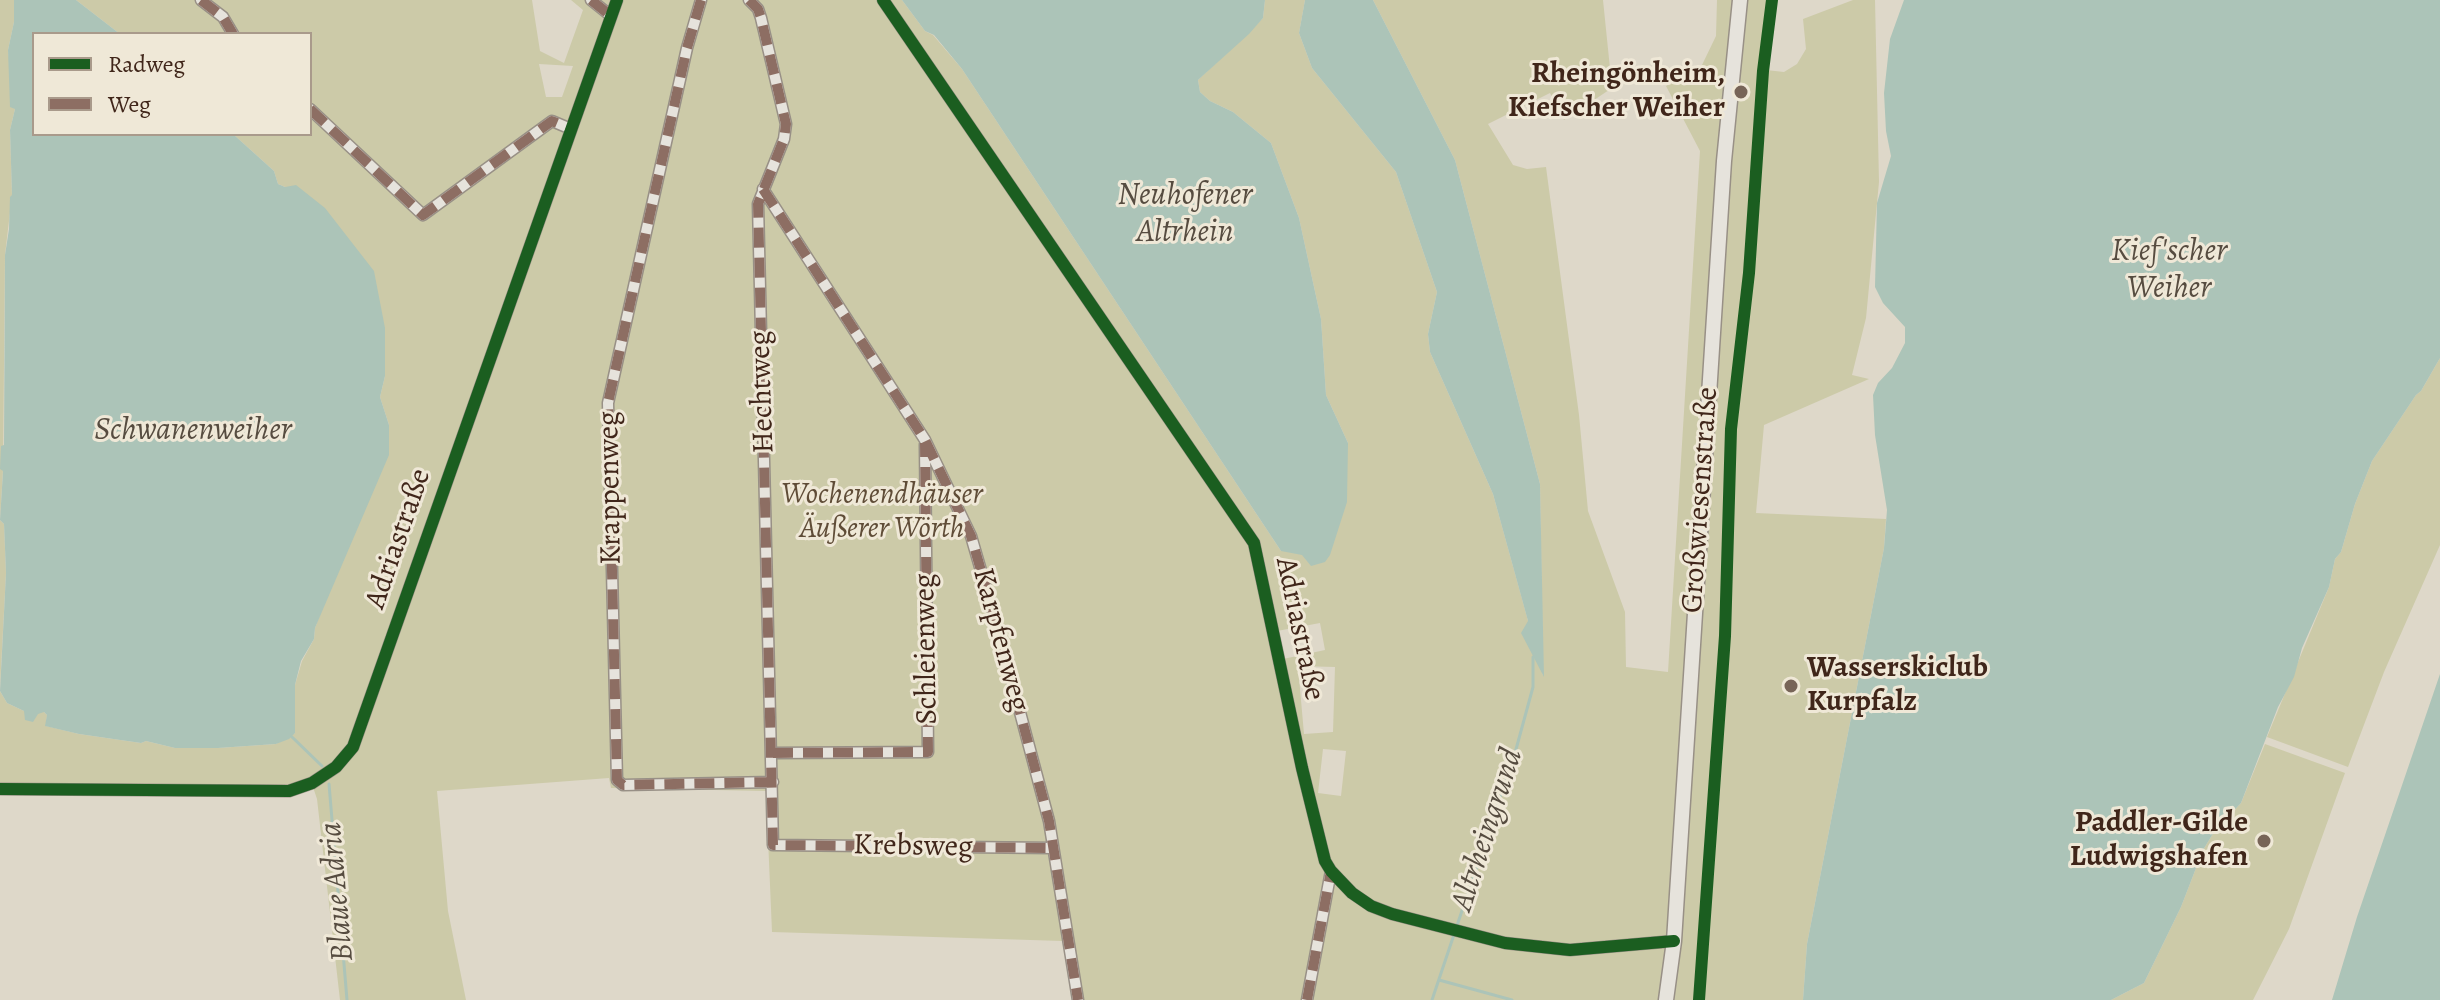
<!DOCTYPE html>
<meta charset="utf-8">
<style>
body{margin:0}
#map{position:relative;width:2440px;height:1000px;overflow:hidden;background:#ded8c9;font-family:Alegreya,serif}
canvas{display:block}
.legend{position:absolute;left:32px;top:32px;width:280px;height:104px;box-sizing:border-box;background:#efe8d7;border:2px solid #a99a8b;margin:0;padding:10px 14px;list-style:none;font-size:24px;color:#40261a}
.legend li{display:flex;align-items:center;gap:16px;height:40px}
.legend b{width:40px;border:2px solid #a99a8b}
</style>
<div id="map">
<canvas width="2440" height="1000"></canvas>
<ul class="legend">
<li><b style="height:10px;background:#1b5e20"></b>Radweg</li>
<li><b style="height:10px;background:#8d6e63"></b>Weg</li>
</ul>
</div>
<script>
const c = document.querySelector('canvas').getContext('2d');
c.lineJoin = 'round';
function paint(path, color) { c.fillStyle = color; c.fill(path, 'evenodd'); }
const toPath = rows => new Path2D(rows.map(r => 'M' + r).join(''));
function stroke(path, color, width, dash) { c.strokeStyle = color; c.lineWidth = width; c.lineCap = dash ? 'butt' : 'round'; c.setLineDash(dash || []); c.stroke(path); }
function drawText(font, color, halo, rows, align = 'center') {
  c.font = font + ' Alegreya,serif'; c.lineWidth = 6; c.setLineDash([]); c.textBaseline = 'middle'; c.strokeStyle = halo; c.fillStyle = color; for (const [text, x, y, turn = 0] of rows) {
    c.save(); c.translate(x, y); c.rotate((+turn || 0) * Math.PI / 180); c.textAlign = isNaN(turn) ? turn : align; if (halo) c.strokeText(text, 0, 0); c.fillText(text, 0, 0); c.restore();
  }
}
const green = toPath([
 [0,0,14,0,14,22,8,50,15,109,10,130,12,195,5,255,3,470,0,520,4,524,6,573,0,687],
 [76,0,532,0,540,51,564,63,583,10,571,0,902,0,925,31,933,35,962,69,1281,551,1348,443,1326,395,1321,319,1299,218,1271,143,1233,112,1210,101,1200,92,1198,80,1263,18,1265,0,1305,0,1299,33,1312,68,1396,172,1437,292,1428,334,1430,352,1493,494,1543,675,1540,484,1455,160,1373,0,1603,0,1612,88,1564,120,1550,93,1488,124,1513,165,1527,169,1546,167,1579,415,1588,511,1625,612,1626,667,1668,672,1700,151,1666,86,1702,65,1716,36,1717,0,1775,0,1766,70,1784,72,1797,64,1806,49,1803,19,1853,0,1875,0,1879,182,1866,318,1852,375,1869,379,1764,425,1756,513,1886,519,1884,548,1807,944,1803,1000,1075,1000,1063,941,772,932,766,791,611,788,609,778,437,791,448,911,466,1000,340,1000,317,799,313,787,0,792,0,691,7,703,24,711,44,712,47,715,46,726,79,734,141,743,146,741,175,748,218,748,276,744,295,733,295,685,302,661,314,639,315,628,389,425,380,397,385,376,285,187,278,184,274,171,233,134,310,134,310,34,120,34],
 [539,64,573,66,562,97,546,97],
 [1320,623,1325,650,1283,659,1277,631],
 [1298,666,1335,667,1333,732,1304,734],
 [1323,749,1346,751,1341,796,1318,793],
 [2440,358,2440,545,2384,672,2348,767,2267,737,2329,587,2335,559,2341,552,2355,504,2372,461,2416,395,2421,391],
 [2265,744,2345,773,2289,929,2253,1000,2111,1000,2144,983,2181,907,2203,850,2214,832,2241,803]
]);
const water = toPath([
 [14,0,76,0,120,34,34,34,34,134,233,134,274,171,278,184,285,187,296,185,325,208,374,271,385,328,385,376,380,397,389,425,389,455,315,628,314,639,301,661,295,685,295,733,289,739,276,744,218,748,175,748,146,741,141,743,79,734,45,726,47,715,44,712,38,714,33,722,25,720,24,711,7,703,0,691,6,573,4,524,0,520,3,471,0,469,1,446,4,445,5,255,9,229,10,197,12,195,10,130,15,109,10,107,8,50,14,22],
 [902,0,1265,0,1263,18,1249,34,1198,80,1200,92,1210,101,1233,112,1271,143,1299,218,1321,319,1326,395,1348,443,1347,502,1330,555,1325,562,1311,566,1302,555,1281,551,962,69,934,35,925,31],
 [1305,0,1373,0,1455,160,1540,484,1544,677,1521,633,1528,621,1493,494,1430,352,1428,334,1437,292,1396,172,1312,68,1299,33],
 [1904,0,2440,0,2440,358,2421,391,2416,395,2372,461,2355,504,2341,552,2335,559,2329,587,2302,648,2294,677,2278,707,2241,803,2214,832,2203,850,2181,907,2144,983,2111,1000,1803,1000,1807,944,1884,548,1887,510,1875,435,1873,395,1878,383,1892,368,1905,343,1905,327,1883,303,1875,287,1877,203,1891,156,1886,131,1884,93,1890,39],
 [2440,674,2440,1000,2332,1000,2357,917]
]);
const stream = toPath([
 [292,737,322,766],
 [329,784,347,1000],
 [1439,980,1512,1000],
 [1432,1000,1515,753,1533,687,1533,657]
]);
const minor = toPath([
 [201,0,223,17,233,34],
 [591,0,611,16],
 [701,0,687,48,608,403,617,780,623,785,773,782],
 [749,0,758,9,761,18,786,124,784,139,758,204,773,845,1053,848],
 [883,0,1254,543,1302,768,1325,861,1331,871,1352,893,1371,906,1392,914,1505,943,1570,950,1674,941],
 [310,109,423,215,552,121,571,129],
 [763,189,925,440,971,536,997,626,1049,821,1078,1000],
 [773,753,928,752,925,445],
 [0,789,289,791,312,783,336,767,353,747,617,0],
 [1307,1000,1331,871]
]);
const tertiary = toPath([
 [1666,1000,1674,941,1724,161,1740,0]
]);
const quiet = toPath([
 [201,0,223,17,233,34],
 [591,0,611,16],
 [701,0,687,48,608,403,617,780,623,785,773,782],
 [749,0,758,9,761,18,786,124,784,139,758,204,773,845,1053,848],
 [310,109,423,215,552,121,571,129],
 [763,189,925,440,971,536,997,626,1049,821,1078,1000],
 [773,753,928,752,925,443],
 [1307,1000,1331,871]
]);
const cycleway = toPath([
 [883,0,1254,543,1302,768,1325,861,1331,871,1352,893,1371,906,1392,914,1505,943,1570,950,1674,941],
 [0,789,289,791,312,783,336,767,353,747,617,0],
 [1699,1000,1725,636,1731,429,1749,273,1763,71,1772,0]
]);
const markers = [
 [1741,92,8,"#776457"],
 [1791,686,8,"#776457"],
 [2264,841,8,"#776457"]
];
const poiNames = [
 ["Rheingönheim,",1725,75],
 ["Kiefscher Weiher",1725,109],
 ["Wasserskiclub",1807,669,"left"],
 ["Kurpfalz",1807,703,"left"],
 ["Paddler-Gilde",2248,824],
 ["Ludwigshafen",2248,858]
];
const streetNames = [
 ["Hechtweg",763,392,-92],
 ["Krappenweg",611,488,-91],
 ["Großwiesenstraße",1701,500,-86],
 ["Adriastraße",399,539,-71],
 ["Adriastraße",1299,629,78],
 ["Karpfenweg",1000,640,75],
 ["Schleienweg",927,649,-91],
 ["Krebsweg",913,847,1]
];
const parkNames = [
 ["Wochenendhäuser",882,496],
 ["Äußerer Wörth",882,530]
];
const waterNames = [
 ["Neuhofener",1185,196],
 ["Altrhein",1185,233],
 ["Kief'scher",2169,252],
 ["Weiher",2169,289],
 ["Schwanenweiher",193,431],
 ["Altrheingrund",1488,830,-72],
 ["Blaue Adria",338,892,-95]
];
paint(green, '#cccaa8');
paint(water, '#acc4b8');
stroke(stream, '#acc4b8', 3);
stroke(minor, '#989086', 13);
stroke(tertiary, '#989086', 17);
stroke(minor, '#e6e3dc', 10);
stroke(tertiary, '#e6e3dc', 14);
stroke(quiet, '#8d6e63', 10, [20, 10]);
stroke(cycleway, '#1b5e20', 12);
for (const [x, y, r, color] of markers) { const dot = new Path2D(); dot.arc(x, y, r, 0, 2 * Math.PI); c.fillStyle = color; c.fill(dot); stroke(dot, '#efe8d7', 3); }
drawText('bold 30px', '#40261a', '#efe8d7', poiNames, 'right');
drawText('30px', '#40261a', '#efe8d7', streetNames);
drawText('italic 30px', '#5f4c37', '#efe8d7', parkNames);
drawText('italic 32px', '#564c40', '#efe8d7', waterNames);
</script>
